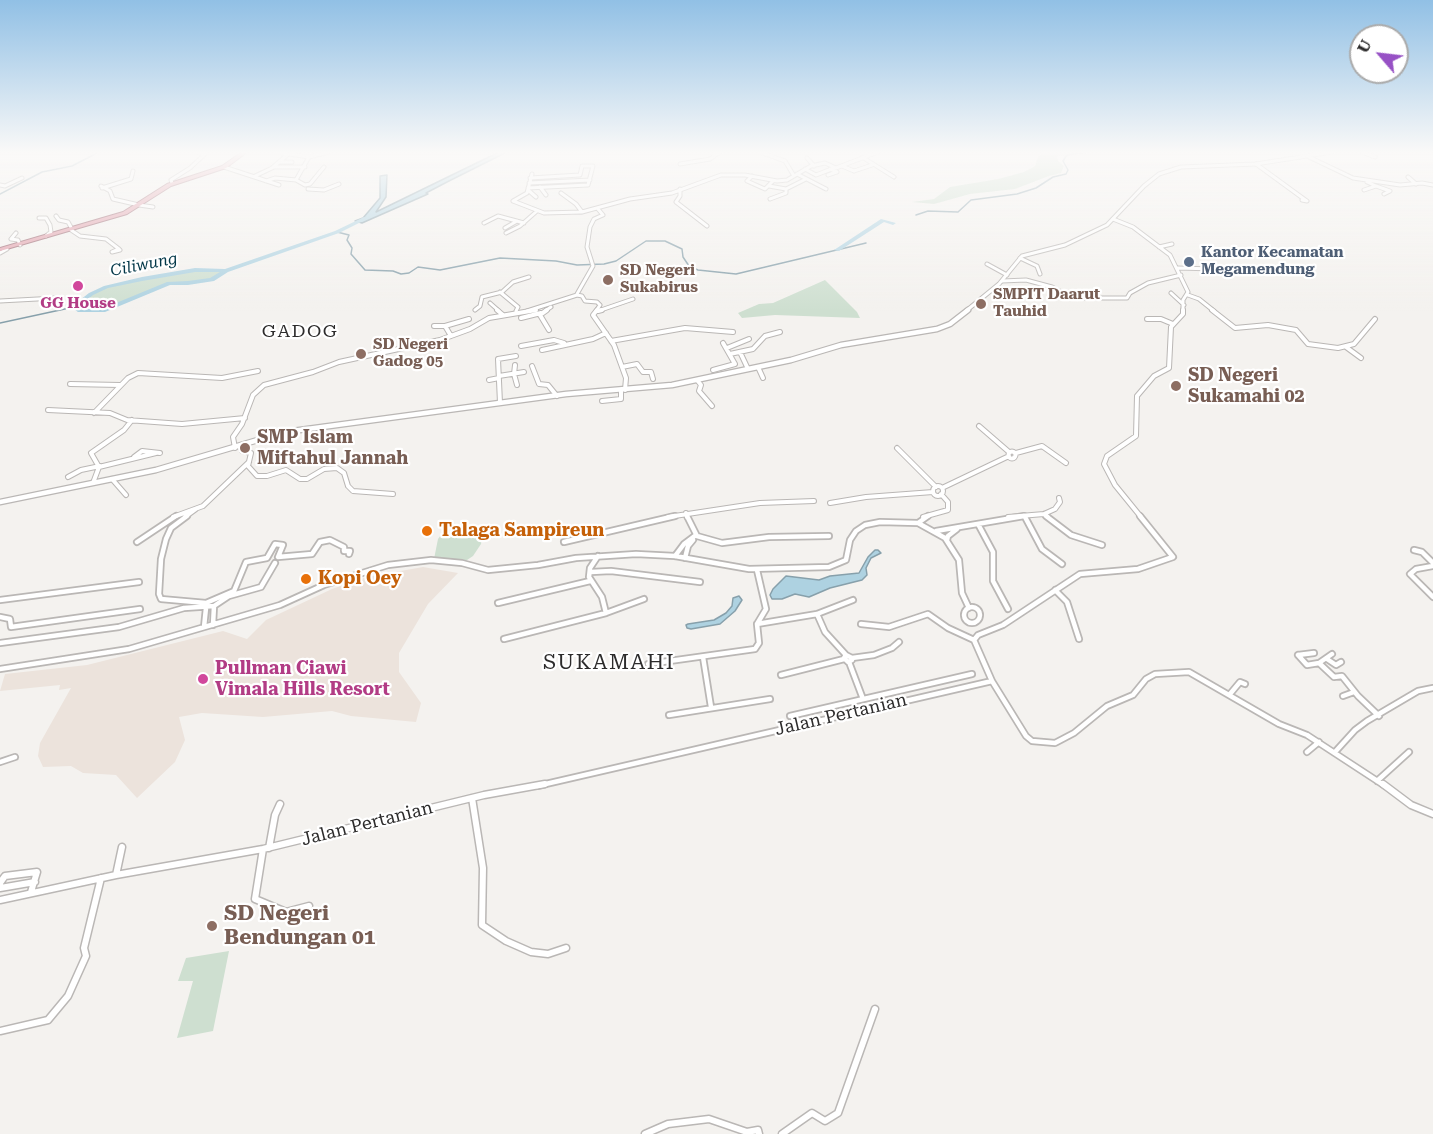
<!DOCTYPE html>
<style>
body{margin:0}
#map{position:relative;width:1433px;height:1134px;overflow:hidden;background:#f4f2ef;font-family:"Roboto Serif",serif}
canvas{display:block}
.north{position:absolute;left:1349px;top:24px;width:60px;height:60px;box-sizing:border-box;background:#fff;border:2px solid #ababab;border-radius:50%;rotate:298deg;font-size:16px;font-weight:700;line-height:24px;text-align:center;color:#2d2c2c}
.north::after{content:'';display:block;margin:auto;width:21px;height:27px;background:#9751c5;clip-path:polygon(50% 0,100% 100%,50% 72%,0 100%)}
</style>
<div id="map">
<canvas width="1433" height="1134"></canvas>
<div class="north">U</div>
</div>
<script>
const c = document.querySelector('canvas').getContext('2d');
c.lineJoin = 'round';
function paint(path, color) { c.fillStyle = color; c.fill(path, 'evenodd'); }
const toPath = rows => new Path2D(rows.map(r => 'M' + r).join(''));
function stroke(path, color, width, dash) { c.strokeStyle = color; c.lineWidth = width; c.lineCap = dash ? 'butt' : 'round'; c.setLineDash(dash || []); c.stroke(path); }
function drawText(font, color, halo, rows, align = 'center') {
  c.font = font + ' "Roboto Serif",serif'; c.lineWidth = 4.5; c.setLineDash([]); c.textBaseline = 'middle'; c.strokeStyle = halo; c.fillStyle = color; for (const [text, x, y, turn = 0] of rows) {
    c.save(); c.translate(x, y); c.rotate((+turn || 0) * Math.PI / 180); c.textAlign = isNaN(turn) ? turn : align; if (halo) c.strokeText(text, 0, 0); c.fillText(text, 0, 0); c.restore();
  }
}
const built = toPath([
 [423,567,458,573,428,604,399,653,399,672,421,703,416,722,351,716,332,711,263,717,202,713,179,717,185,740,175,762,137,798,116,775,83,773,71,766,43,767,38,756,40,743,71,688,59,690,60,685,0,691,5,674,87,665,223,631,247,639,266,620,332,589,367,577]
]);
const green = toPath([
 [1044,152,1086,153,1057,156,1058,161,1064,166,1061,173,1049,176,1015,189,970,194,934,204,912,202,934,199,950,187,998,179,1024,172,1035,166,1038,157],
 [213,269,226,271,212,280,200,282,169,283,105,310,79,310,74,307,91,294,106,287,158,276],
 [825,280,857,312,860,318,775,315,742,318,738,313,759,304,773,303],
 [484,526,481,544,473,556,464,562,434,559,438,539,441,535],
 [229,951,213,1031,177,1038,193,981,178,981,186,958]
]);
const water = toPath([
 [499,152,507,152,449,181,426,193,428,194,362,223,355,221,363,218,380,198,380,176,387,175,386,197,376,212,499,152],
 [875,550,878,550,881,553,871,558,866,568,867,575,862,580,830,588,809,597,795,594,782,599,772,599,770,595,773,589,786,576,819,580,830,576,859,573,868,557,875,550],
 [739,596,742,600,735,611,720,624,691,629,687,628,686,625,688,624,714,620,726,613,732,606,733,598,739,596]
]);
const stream = toPath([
 [0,194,42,172,72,166,99,152],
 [916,215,928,211,958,212,971,200,1017,194,1036,188,1053,177,1066,174,1068,170,1063,161,1067,155,1089,152],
 [337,232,349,235,347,240,352,248,351,254,365,270,393,271,401,274,409,273,418,267,440,270,500,258,556,261,577,265,604,264,616,261,646,241,665,241,682,249,683,257,689,266,698,270,736,274,866,243],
 [0,323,74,307]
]);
const river = toPath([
 [364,217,369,218,339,233,228,272,214,281,188,285,170,285,105,312,78,312,71,307,89,293,104,286,142,277,195,268,225,269,335,231,364,217],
 [195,272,220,272,210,278,188,281,167,282,104,308,79,308,78,307,93,295,108,288,142,281,195,272],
 [881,219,896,223,893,225,884,222,839,251,834,250,881,219]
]);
const minorFar3 = toPath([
 [276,152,309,157],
 [760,152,785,161,794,176],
 [1362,152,1375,157],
 [862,157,894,177],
 [1309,157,1353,178,1400,185,1422,183,1433,185],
 [807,158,814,166],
 [279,162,292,162],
 [680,164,710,159,720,152],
 [1256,164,1304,199],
 [842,166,854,171,872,165],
 [224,167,279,185],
 [273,167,305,167],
 [805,169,816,175,834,168],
 [797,174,826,189],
 [828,175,837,172,830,169],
 [255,176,272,168,287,155],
 [752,176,747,181,765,189,773,181],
 [1408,177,1416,184],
 [296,180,305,185,310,184,324,167],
 [266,181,275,178,296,180,309,157,329,152],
 [172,183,171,180,190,168,205,154,196,152],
 [529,183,590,180],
 [0,185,5,186,22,178],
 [101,186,110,191,113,199,139,205],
 [769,186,786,189],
 [1376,186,1390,191,1384,194],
 [540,187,546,195],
 [102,188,131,179,133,171],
 [528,188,588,185,593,166,582,166,580,175,530,178],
 [308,189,324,190,339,184],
 [680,189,680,196,676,202,707,226],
 [528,190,536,197],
 [1364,190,1376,186,1367,182],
 [561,193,576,204,582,212],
 [770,199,786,193,786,189,806,179],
 [1304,199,1307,201,1302,200,1304,199],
 [513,201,544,213,582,212,630,199,672,193,721,175,745,175,777,181,787,180,811,166,825,163,836,168,878,152],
 [513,201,527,193,532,174],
 [139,205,153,207],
 [56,216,59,220,68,222,72,229],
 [39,218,46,218,50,225,51,232,46,236],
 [1113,219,1133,227,1170,255,1188,292,1183,300,1183,311],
 [484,223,498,216,524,223],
 [505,228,517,221],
 [71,230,80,236,106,239,119,249],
 [16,233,11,239,18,240,20,245],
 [506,233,520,226,537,211],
 [1159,247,1172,244],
 [119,249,120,250,112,252,119,249],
 [0,253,7,249],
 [1020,258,1037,266,1040,274],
 [987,264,1007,275],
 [1178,268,1214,269],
 [1002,281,1026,280,1052,287,1063,293],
 [500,292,518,307,516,311],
 [1171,293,1184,305],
 [577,294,593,266,587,247,590,227,594,219,603,215,598,209],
 [577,295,582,296,585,301,597,302,600,305,596,311],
 [1188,295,1199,299,1214,311],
 [1074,298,1127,298,1130,293,1148,283,1181,275],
 [0,301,56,298],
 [490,303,499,311],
 [475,310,480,306,482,297,502,292,513,282,529,277],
 [527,311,577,295],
 [545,311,551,307],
 [598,311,633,299]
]);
const minorFar2 = toPath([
 [497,310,503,315],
 [547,310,540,315,549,330],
 [597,310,593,315,614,345,626,378,625,390],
 [1212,310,1235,328,1268,325,1296,330,1308,344,1338,348,1354,344,1375,319],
 [598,311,602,310],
 [521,318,541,313],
 [1147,319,1161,319,1173,324],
 [434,326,445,326],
 [451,336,445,326,469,319],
 [611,341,685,328,733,332],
 [521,346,554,340,564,343],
 [1346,347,1361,358],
 [727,348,749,339],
 [542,350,593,339,606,333],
 [740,352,748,369],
 [730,354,753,349,765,336,780,332],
 [515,365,514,374,517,385],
 [532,366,539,384,548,385,557,396],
 [622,367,637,364,643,372,651,372,653,379],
 [758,367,763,378],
 [713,370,735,364,723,343],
 [499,376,524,372],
 [489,380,499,378],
 [697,380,701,385,699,391,712,406],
 [70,384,120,385],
 [602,401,621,399,621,390],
 [500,403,498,359,516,356],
 [48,410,110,413,127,420,182,424,245,418],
 [94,413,128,378,138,373,222,378,258,371],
 [979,426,1009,452],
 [241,446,242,451,251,453,248,466,257,476,267,476,286,470,300,479,307,479,324,469,337,468,344,473,348,486,353,491,393,494],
 [235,448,233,437,242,424,253,395,264,385,313,372,339,362,440,340,470,329,489,318,536,310],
 [897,448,936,487],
 '1008.5 455a3.5 3.5 0 1 1 7 0a3.5 3.5 0 1 1-7 0Z',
 [1016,453,1042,446,1066,463],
 [134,457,142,451,160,453],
 [99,467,91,453,124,430,132,420],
 [68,477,81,470,100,466],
 [112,479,126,495],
 [93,483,99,467,156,453],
 '933 491a5 5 0 1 1 10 0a5 5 0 1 1-10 0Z',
 [942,488,1009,456],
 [830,503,866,497,933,492],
 [686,513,687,517],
 [1044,514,1048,517],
 [173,517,203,506,249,462],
 [185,517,196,509],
 [668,517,760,503,814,501],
 [923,517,948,510,948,502,941,494],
 [1008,517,1044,514,1055,509,1060,502,1059,498],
 [1141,517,1115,485,1104,464,1107,456,1136,436,1137,396,1154,376,1169,368,1171,327,1183,314,1183,310]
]);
const minorFar1 = toPath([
 [187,516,171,528,166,539,161,559,159,594,161,599,206,603,234,591,246,562,267,558,275,544,283,545,278,557,312,554,320,542,330,540,344,547,344,551,350,551,349,554],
 [687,516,697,536,722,543,769,537,829,536],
 [1046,516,1071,535,1102,545],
 [1140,516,1173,557,1138,569,1080,574,1003,625,978,635,974,640,992,681,1026,736,1032,741,1055,743,1074,733,1107,706,1133,695,1146,679,1155,674,1189,672,1279,724,1307,735,1385,786],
 [1025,517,1042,549,1062,564],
 [918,523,928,516],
 [978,524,993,552,993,581,1008,609],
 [936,531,1024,516],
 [947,540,948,536,957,529],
 [137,542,176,516],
 [564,542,675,516],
 [1414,550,1422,552,1433,563],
 [598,556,590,568,589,577,602,597,606,613],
 [675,556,684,544,696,535],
 [685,558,688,546,693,540],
 [1433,566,1416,569,1410,574,1433,597],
 [591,572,611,571,700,582],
 [1055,590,1067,602,1079,639],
 [0,600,139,582],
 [498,603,590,581],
 '964 615a8 8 0 1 1 16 0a8 8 0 1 1-16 0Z',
 [817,614,825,632,846,655],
 [0,617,10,619,11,627,140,609],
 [757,624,817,614,853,600],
 [861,624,889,627,928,614,948,628,974,640],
 [213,625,214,606],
 [204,627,206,608],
 [504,639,606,613,644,599],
 [0,643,119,627,184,608,214,606,229,596,261,587,275,563],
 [846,655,852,658,852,660,848,662,844,658,846,655],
 [1298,655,1307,665,1319,663,1334,677,1342,676,1358,696,1379,716],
 [1298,655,1314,653],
 [703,657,711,707],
 [852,658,874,655,892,648,899,642],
 [1327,659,1336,665,1341,662],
 [849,662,863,699],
 [1319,663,1332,654],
 [648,664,755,649,759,643,757,624,766,609,757,570],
 [0,669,129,649,280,605,324,585,388,565,431,560,462,563,488,570,538,565,576,558,636,554,675,556,749,569,829,567,846,560,850,540,856,531,865,525,880,522,918,523,945,538,959,560,962,593,969,608],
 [781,675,844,659],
 [1230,694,1240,682,1245,684],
 [1343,696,1354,692],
 [669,715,770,699],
 [790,716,972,674],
 [1307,752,1319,742],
 [1335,752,1355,730,1367,721,1418,691,1433,688],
 [0,762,15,757],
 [1377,781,1409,752],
 [537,786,992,681]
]);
const minor = toPath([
 [1383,784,1411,805,1433,814],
 [472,798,483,868,482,925,506,941,531,952,548,954,566,948],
 [269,848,275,815,280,804],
 [263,849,255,899,286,912,309,906],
 [116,875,122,847],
 [0,883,5,876,37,872,31,892],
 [0,888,35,882],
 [0,900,116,875,263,849,484,795,545,784],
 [0,1031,48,1020,68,996,86,956,84,948,101,878],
 [645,1134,668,1124,709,1119,747,1132,758,1130,759,1134],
 [782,1134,812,1113,825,1121,838,1113,875,1009]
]);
const tertiaryFar1 = toPath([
 [966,311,999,284,1022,256,1065,245,1107,225,1144,186,1159,174,1181,167,1256,164,1332,152]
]);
const tertiary = toPath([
 [0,502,156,470,285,432,566,394,672,385,791,360,841,345,937,329,950,324,968,310]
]);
const trunk = toPath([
 [242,152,247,152,226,168,171,186,127,214,0,251,0,248,123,212,167,184,222,166,242,152]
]);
const markers = [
 [1189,262,6,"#5c6f8a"],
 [608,280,6,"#8d6e63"],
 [78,286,6,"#d1479c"],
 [981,304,6,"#8d6e63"],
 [361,354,6,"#8d6e63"],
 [1176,386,6,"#8d6e63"],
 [245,448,6,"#8d6e63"],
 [427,531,6,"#e8710a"],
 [306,579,6,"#e8710a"],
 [203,679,6,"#d1479c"],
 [212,926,6,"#8d6e63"]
];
const farServicenames = [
 ["Kantor Kecamatan",1201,253],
 ["Megamendung",1201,270]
];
const farEducationnames = [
 ["SD Negeri",620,271],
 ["Sukabirus",620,288],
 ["SMPIT Daarut",993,295],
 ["Tauhid",993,312],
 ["SD Negeri",373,345],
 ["Gadog 05",373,362]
];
const farHotelnames = [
 ["GG House",78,304]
];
const farWaternames = [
 ["Ciliwung",144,265,-11]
];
const farQuarternames = [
 ["GADOG",300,332]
];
const educationNames = [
 ["SD Negeri",1188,376],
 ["Sukamahi 02",1188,397],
 ["SMP Islam",257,438],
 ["Miftahul Jannah",257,459]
];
const foodNames = [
 ["Talaga Sampireun",439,531],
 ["Kopi Oey",318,579]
];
const hotelNames = [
 ["Pullman Ciawi",215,669],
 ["Vimala Hills Resort",215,690]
];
const streetNames = [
 ["Jalan Pertanian",841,715,-13],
 ["Jalan Pertanian",367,824,-14]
];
const quarterNames = [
 ["SUKAMAHI",609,663]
];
const nearEducationnames = [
 ["SD Negeri",224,914],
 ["Bendungan 01",224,938]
];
paint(built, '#ece3dc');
paint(green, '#cedfd0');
paint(water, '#aed2e1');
stroke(water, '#87a0ab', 1.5);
stroke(stream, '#87a0ab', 1.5);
paint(river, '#aed2e1');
stroke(minorFar3, '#bab7b5', 5);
stroke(minorFar2, '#bab7b5', 6);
stroke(minorFar1, '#bab7b5', 8);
stroke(minor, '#bab7b5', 9);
stroke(tertiaryFar1, '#bab7b5', 5);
stroke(tertiary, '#bab7b5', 7);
stroke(trunk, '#9d6872', 2);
stroke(minorFar3, '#fff', 3);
stroke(minorFar2, '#fff', 4);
stroke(minorFar1, '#fff', 4.5);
stroke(minor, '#fff', 6);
stroke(tertiaryFar1, '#fff', 3);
stroke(tertiary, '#fff', 4.5);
paint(trunk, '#e2a0ac');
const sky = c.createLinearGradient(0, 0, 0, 311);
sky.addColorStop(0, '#91c0e5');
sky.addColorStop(0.49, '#faf9f8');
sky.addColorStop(1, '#faf9f800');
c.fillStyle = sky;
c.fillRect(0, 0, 1433, 311);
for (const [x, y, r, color] of markers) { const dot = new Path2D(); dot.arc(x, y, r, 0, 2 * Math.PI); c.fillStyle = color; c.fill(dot); stroke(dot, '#fff', 2); }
drawText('bold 15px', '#4e5e75', '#fff', farServicenames, 'left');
drawText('bold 15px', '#785e54', '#fff', farEducationnames, 'left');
drawText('bold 15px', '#b23c85', '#fff', farHotelnames);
drawText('italic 16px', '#023748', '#fff', farWaternames);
c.letterSpacing = '1.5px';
drawText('18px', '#2d2c2c', '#fff', farQuarternames);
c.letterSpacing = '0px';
drawText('bold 18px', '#785e54', '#fff', educationNames, 'left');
drawText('bold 18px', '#c56008', '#fff', foodNames, 'left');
drawText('bold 18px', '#b23c85', '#fff', hotelNames, 'left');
drawText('18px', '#2d2c2c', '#fff', streetNames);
c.letterSpacing = '1.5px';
drawText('21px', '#2d2c2c', '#fff', quarterNames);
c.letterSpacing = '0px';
drawText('bold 21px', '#785e54', '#fff', nearEducationnames, 'left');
</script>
